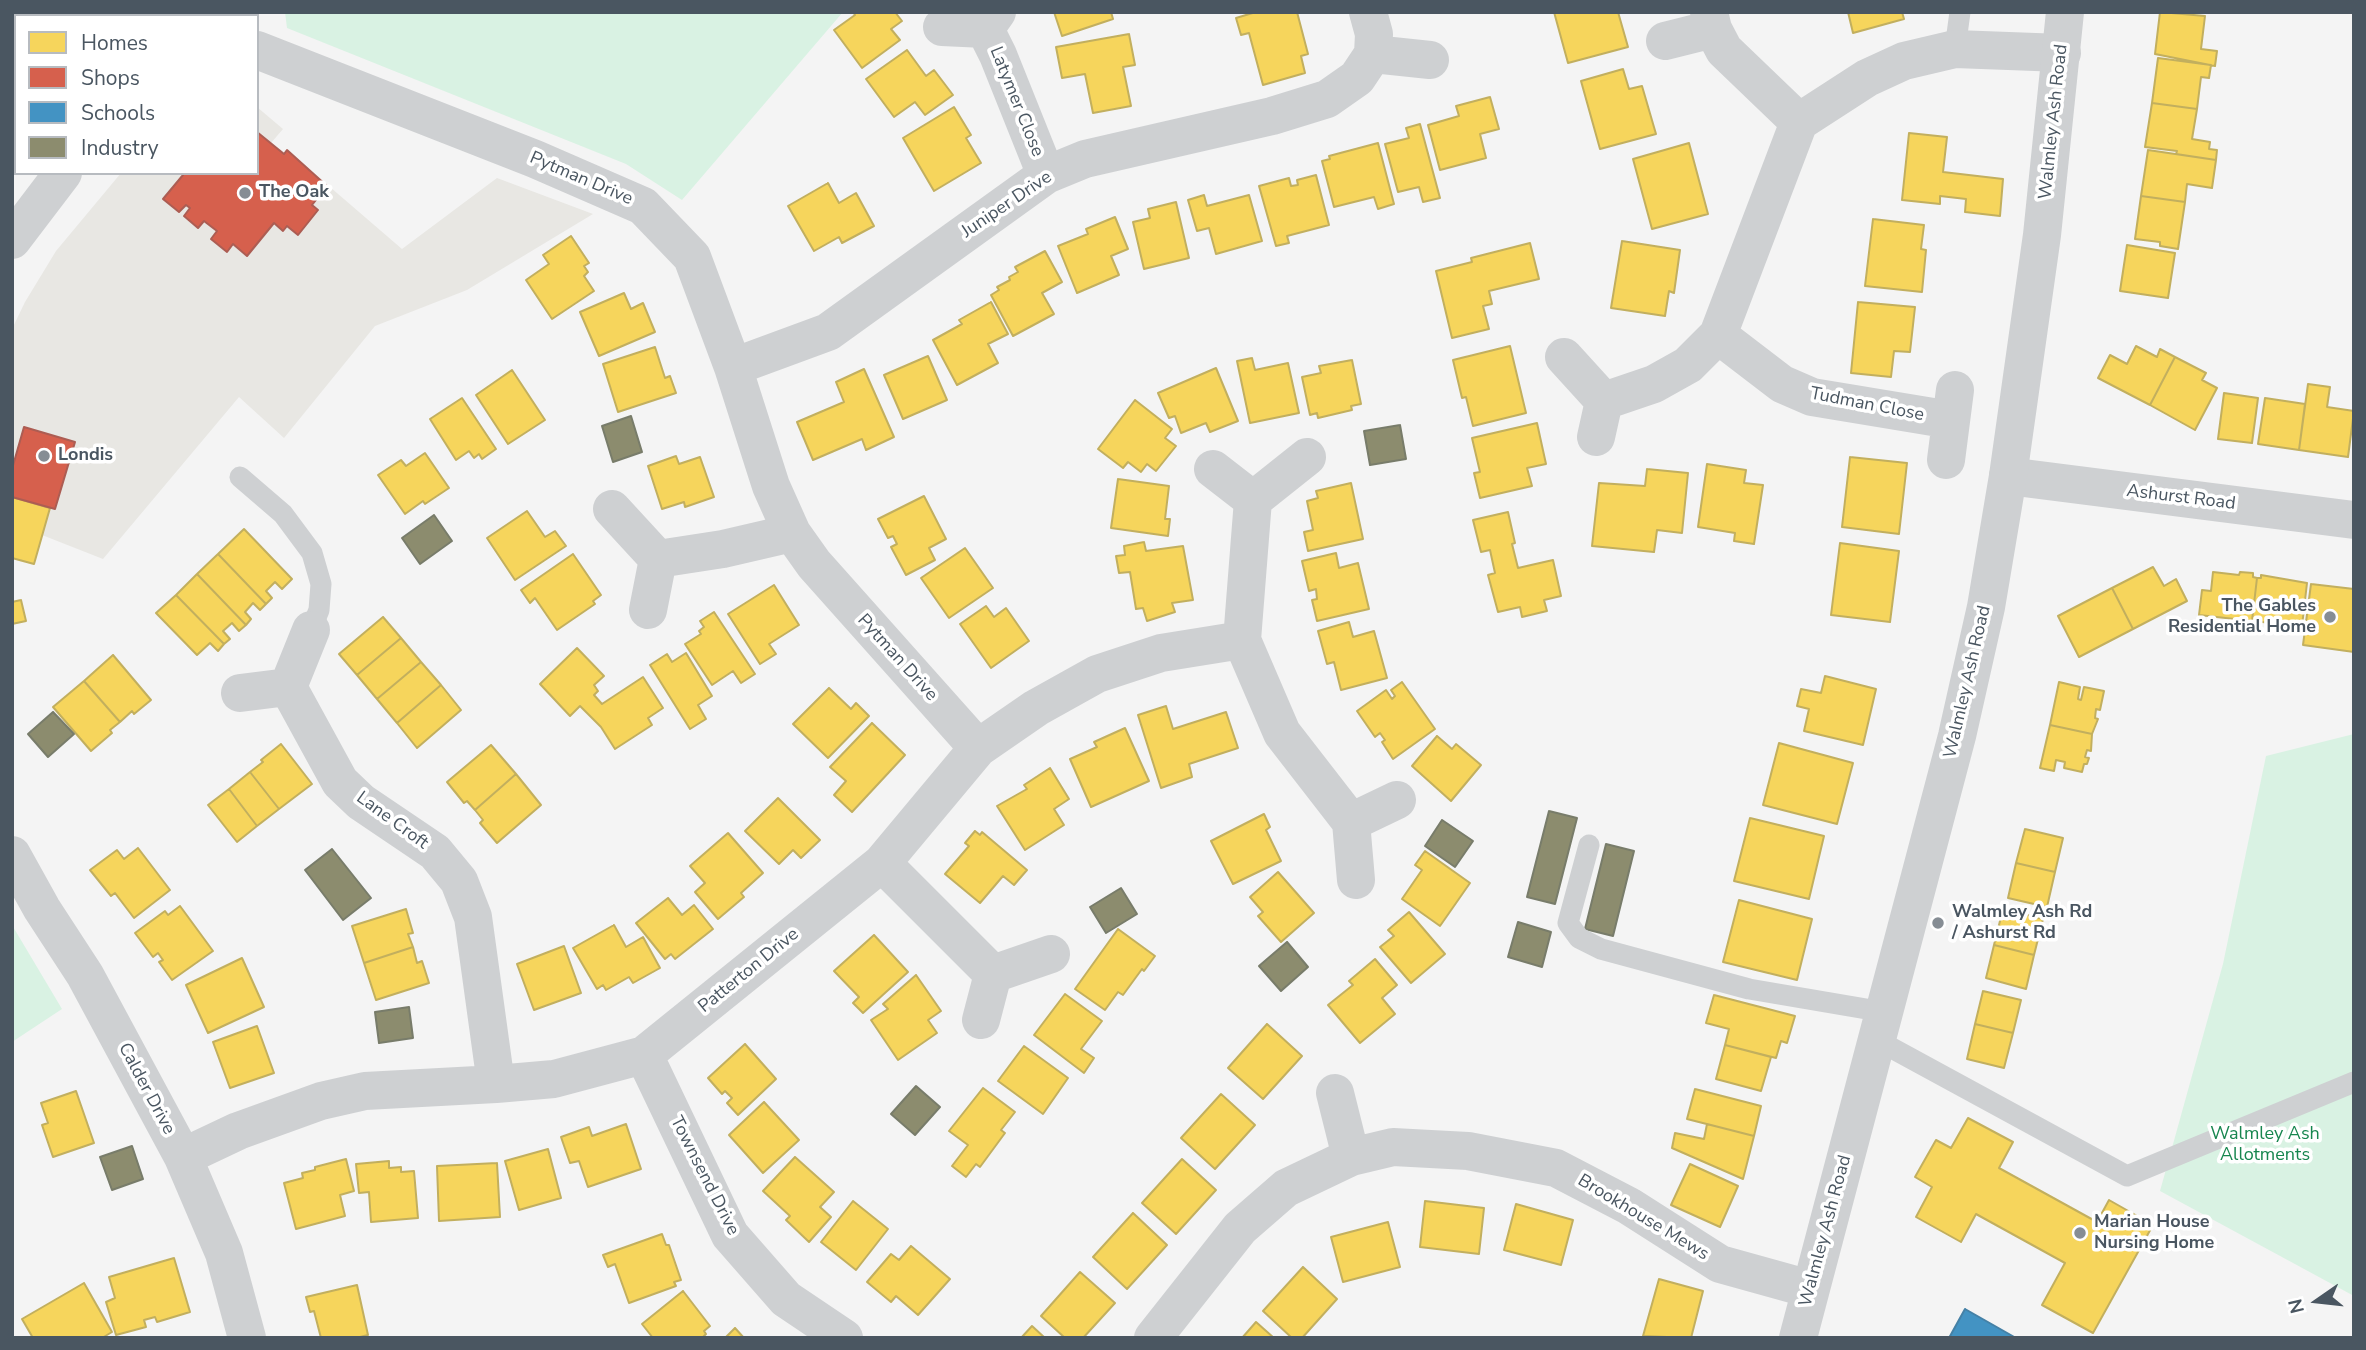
<!DOCTYPE html>
<style>
body{margin:0}
#map{position:relative;width:2366px;height:1350px;overflow:hidden;background:#f4f4f4;font-family:"Nunito Sans",sans-serif}
canvas{display:block}
.frame{position:absolute;inset:0;border:14px solid #4a5661;pointer-events:none}
.legend{position:absolute;left:14px;top:14px;width:245px;height:161px;box-sizing:border-box;background:#fff;border:2px solid #b7bbc0;margin:0;padding:9px 12px;list-style:none;font-size:21px;color:#4a5661}
.legend li{display:flex;align-items:center;gap:14px;height:35px}
.legend b{width:35px;border:2px solid #b7bbc0}
.north{position:absolute;left:2282px;top:1266px;width:70px;height:70px;-webkit-text-stroke:5px #fff;paint-order:stroke;rotate:256deg;font-size:19px;font-weight:700;line-height:28px;text-align:center;color:#4a5661}
.north::after{content:'';display:block;margin:auto;width:24px;height:32px;background:#4a5661;clip-path:polygon(50% 0,100% 100%,50% 72%,0 100%)}
</style>
<div id="map">
<canvas width="2366" height="1350"></canvas>
<div class="frame"></div>
<ul class="legend">
<li><b style="height:19px;background:#f6d55c"></b>Homes</li>
<li><b style="height:19px;background:#d6604d"></b>Shops</li>
<li><b style="height:19px;background:#4393c3"></b>Schools</li>
<li><b style="height:19px;background:#8c8c6e"></b>Industry</li>
</ul>
<div class="north">N</div>
</div>
<script>
const c = document.querySelector('canvas').getContext('2d');
c.lineJoin = 'round';
function paint(path, color) { c.fillStyle = color; c.fill(path, 'evenodd'); }
const toPath = rows => new Path2D(rows.map(r => 'M' + r).join(''));
function stroke(path, color, width, dash) { c.strokeStyle = color; c.lineWidth = width; c.lineCap = dash ? 'butt' : 'round'; c.setLineDash(dash || []); c.stroke(path); }
function drawText(font, color, halo, rows, align = 'center') {
  c.font = font + ' "Nunito Sans",sans-serif'; c.lineWidth = 7; c.setLineDash([]); c.textBaseline = 'middle'; c.strokeStyle = halo; c.fillStyle = color; for (const [text, x, y, turn = 0] of rows) {
    c.save(); c.translate(x, y); c.rotate((+turn || 0) * Math.PI / 180); c.textAlign = isNaN(turn) ? turn : align; if (halo) c.strokeText(text, 0, 0); c.fillText(text, 0, 0); c.restore();
  }
}
const commercial = toPath([
 [257,107,283,129,271,143,284,154,287,150,402,249,497,178,593,214,467,290,375,326,284,438,239,397,103,559,42,535,50,508,12,497,12,329,25,302,56,251,121,173,257,173]
]);
const green = toPath([
 [285,12,843,12,682,200,626,164,287,28],
 [2354,734,2354,1296,2160,1191,2223,964,2266,756],
 [12,925,62,1009,12,1042]
]);
const homes = toPath([
 [12,12,30,12,35,16,16,16,16,60,12,57,12,12],
 [853,12,895,12,902,21,891,29,900,40,862,68,834,30,855,15,853,12],
 [1054,12,1111,12,1113,19,1062,36,1054,12],
 [1256,12,1297,12,1308,54,1301,56,1305,73,1263,85,1249,33,1241,35,1236,18,1256,12],
 [1554,12,1618,12,1628,47,1568,63,1554,12],
 [1848,12,1902,12,1904,19,1853,33,1848,12],
 [2160,12,2205,16,2201,49,2217,51,2215,66,2155,54,2160,12],
 [1129,34,1135,65,1123,67,1131,106,1093,113,1085,74,1062,78,1056,47,1129,34],
 [907,50,926,76,934,70,953,95,925,115,915,102,894,117,866,79,907,50],
 [2158,58,2211,65,2209,78,2201,77,2197,109,2152,103,2158,58],
 [1623,69,1629,89,1642,86,1656,134,1600,149,1581,81,1623,69],
 [1490,97,1499,129,1480,134,1486,158,1440,170,1428,125,1459,116,1456,106,1490,97],
 [2152,103,2197,109,2192,139,2210,142,2209,149,2217,150,2216,160,2176,154,2177,151,2145,147,2152,103],
 [954,107,971,135,966,138,981,163,934,191,903,138,954,107],
 [1420,124,1440,198,1423,202,1419,187,1398,192,1385,144,1409,138,1406,128,1420,124],
 [1909,133,1947,137,1943,172,2003,179,2000,216,1965,212,1966,199,1940,196,1940,204,1902,200,1909,133],
 [1378,143,1394,204,1378,209,1374,197,1334,207,1322,161,1330,159,1329,156,1378,143],
 [1689,143,1708,214,1652,229,1633,159,1689,143],
 [2148,150,2216,160,2212,188,2187,184,2185,202,2141,196,2148,150],
 [1316,175,1329,225,1287,236,1289,243,1276,246,1259,186,1289,178,1291,186,1298,185,1297,180,1316,175],
 [828,183,839,203,856,193,874,226,842,243,839,237,814,251,788,206,828,183],
 [1204,195,1207,206,1249,195,1262,241,1216,254,1209,228,1197,231,1188,200,1204,195],
 [2141,196,2185,202,2178,249,2160,246,2160,242,2135,239,2141,196],
 [1176,202,1189,258,1144,269,1133,222,1150,218,1148,209,1176,202],
 [1115,217,1128,249,1111,256,1119,275,1077,293,1058,246,1088,234,1086,229,1115,217],
 [1873,219,1924,225,1921,249,1926,250,1922,292,1865,286,1873,219],
 [571,236,589,263,584,266,588,272,584,276,594,291,552,319,526,280,549,264,543,255,571,236],
 [1622,241,1680,250,1674,293,1669,291,1665,316,1611,308,1622,241],
 [1530,243,1539,279,1489,291,1492,304,1483,306,1489,329,1452,338,1436,271,1472,262,1471,258,1530,243],
 [2127,245,2175,253,2168,298,2120,291,2127,245],
 [1045,251,1062,282,1042,293,1054,314,1013,336,991,295,999,290,997,287,1010,280,1009,277,1018,272,1015,267,1045,251],
 [624,293,631,309,643,303,655,332,599,356,580,312,624,293],
 [991,302,1008,334,988,344,998,363,957,385,933,340,962,324,959,320,991,302],
 [1858,302,1915,307,1910,352,1894,351,1891,377,1851,373,1858,302],
 [1510,346,1526,413,1473,426,1466,397,1462,398,1453,360,1510,346],
 [2136,346,2157,357,2160,349,2175,357,2150,405,2098,378,2110,355,2127,364,2136,346],
 [655,347,665,378,670,376,676,393,618,412,603,364,655,347],
 [928,356,947,400,903,419,884,375,928,356],
 [2175,357,2206,373,2202,380,2217,388,2195,430,2150,405,2175,357],
 [1252,358,1255,370,1288,363,1299,413,1250,423,1237,361,1252,358],
 [1352,360,1361,404,1351,406,1352,410,1318,418,1317,413,1310,415,1302,377,1321,373,1319,366,1352,360],
 [1216,368,1238,421,1210,432,1206,423,1181,433,1175,416,1169,418,1158,393,1216,368],
 [864,369,894,437,866,450,862,439,813,460,797,422,844,402,836,382,864,369],
 [512,370,545,420,508,444,476,395,512,370],
 [2308,384,2330,387,2327,407,2354,411,2348,457,2299,450,2308,384],
 [2224,393,2258,398,2252,443,2218,439,2224,393],
 [462,398,496,449,482,459,479,454,474,458,469,451,456,460,430,419,462,398],
 [2265,398,2305,404,2299,450,2258,444,2265,398],
 [1135,400,1172,429,1165,438,1176,446,1156,471,1147,464,1141,472,1128,462,1123,468,1098,449,1135,400],
 [1537,423,1546,464,1527,468,1532,486,1480,498,1474,473,1480,472,1472,438,1537,423],
 [425,453,449,488,425,504,423,501,405,514,378,475,401,460,406,466,425,453],
 [676,456,679,464,700,457,714,497,685,507,684,502,662,509,648,466,676,456],
 [1850,457,1907,463,1899,534,1842,527,1850,457],
 [1707,464,1746,470,1744,483,1763,485,1754,544,1734,541,1735,533,1698,527,1707,464],
 [1647,469,1688,473,1682,533,1657,530,1654,552,1592,546,1599,483,1645,486,1647,469],
 [1118,479,1169,486,1165,519,1170,519,1168,536,1111,528,1118,479],
 [1351,483,1363,539,1308,551,1304,532,1313,530,1307,501,1318,498,1316,491,1351,483],
 [924,496,946,539,929,548,935,560,906,575,891,547,897,544,893,536,888,538,878,519,924,496],
 [12,497,50,508,34,564,12,558,12,497],
 [527,511,545,537,555,531,566,546,515,580,487,538,527,511],
 [1508,512,1515,543,1512,544,1518,568,1553,560,1561,596,1544,600,1547,611,1522,617,1520,607,1498,612,1488,575,1495,573,1490,550,1481,552,1473,520,1508,512],
 [244,529,292,579,282,589,275,582,266,591,272,598,266,604,218,554,244,529],
 [1144,542,1146,551,1183,546,1193,600,1172,603,1175,612,1147,621,1143,608,1136,609,1130,572,1119,573,1116,556,1125,555,1124,546,1144,542],
 [1840,543,1899,551,1890,622,1831,615,1840,543],
 [965,548,993,588,949,618,921,578,965,548],
 [1336,553,1339,568,1358,563,1369,609,1317,621,1312,600,1317,599,1316,589,1309,591,1302,561,1336,553],
 [218,554,266,604,260,610,253,603,245,612,251,619,246,625,197,574,218,554],
 [573,554,601,595,593,601,595,604,557,630,535,598,530,603,521,590,573,554],
 [2153,567,2164,586,2176,579,2187,601,2133,629,2112,588,2153,567],
 [2213,572,2239,575,2240,572,2253,573,2253,577,2257,578,2252,621,2199,615,2202,590,2211,591,2213,572],
 [197,574,246,625,239,631,232,623,223,631,230,639,224,644,176,595,197,574],
 [2261,575,2307,583,2302,626,2252,621,2257,578,2261,578,2261,575],
 [2311,584,2354,589,2354,652,2303,645,2311,584],
 [774,585,799,625,769,644,776,654,760,664,728,614,774,585],
 [2112,588,2133,629,2079,657,2058,616,2112,588],
 [176,595,224,644,218,651,210,643,197,655,156,613,176,595],
 [21,600,26,621,12,624,12,602,21,600],
 [986,606,994,617,1006,608,1029,641,991,668,960,624,986,606],
 [714,612,755,674,741,683,733,671,712,685,685,644,701,634,699,631,704,627,700,621,714,612],
 [383,617,401,638,357,675,339,654,383,617],
 [1349,622,1353,637,1374,631,1387,678,1341,690,1334,662,1327,664,1318,631,1349,622],
 [401,638,421,662,377,699,357,675,401,638],
 [577,648,604,676,594,685,598,691,594,695,602,704,643,677,663,708,648,718,652,725,615,749,601,727,580,706,570,716,540,684,577,648],
 [686,653,712,696,698,705,706,719,690,729,650,665,667,654,672,662,686,653],
 [113,655,151,700,134,714,132,711,120,722,84,681,113,655],
 [421,662,441,685,397,723,377,699,421,662],
 [1825,676,1876,689,1863,745,1804,731,1809,709,1797,706,1801,689,1821,693,1825,676],
 [84,681,120,722,110,730,112,733,91,751,53,707,84,681],
 [1402,682,1435,729,1393,759,1382,742,1385,740,1380,733,1375,737,1357,711,1386,690,1392,699,1395,696,1391,690,1402,682],
 [2059,682,2080,687,2078,699,2081,700,2084,687,2104,691,2100,710,2096,709,2095,718,2098,719,2092,734,2050,725,2059,682],
 [441,685,461,710,417,748,397,723,441,685],
 [829,688,851,709,856,703,869,716,828,758,793,724,829,688],
 [1166,706,1173,729,1226,712,1238,748,1189,764,1192,777,1161,788,1138,715,1166,706],
 [872,723,905,755,852,812,834,795,846,781,830,767,872,723],
 [2050,725,2092,734,2091,751,2087,750,2085,757,2089,758,2087,764,2084,764,2082,772,2064,768,2065,762,2056,760,2054,771,2040,768,2050,725],
 [1125,728,1149,781,1091,807,1070,759,1097,747,1094,742,1125,728],
 [1437,736,1452,749,1456,744,1481,765,1451,801,1412,766,1437,736],
 [1779,743,1853,763,1837,824,1763,805,1779,743],
 [281,744,312,784,279,809,250,772,263,762,261,760,281,744],
 [491,745,516,774,475,810,467,801,464,803,447,782,491,745],
 [1050,768,1069,799,1054,809,1064,825,1025,850,997,806,1027,789,1024,785,1050,768],
 [250,772,279,809,257,826,229,789,250,772],
 [516,774,541,805,497,843,480,823,483,820,475,810,516,774],
 [229,789,257,826,237,842,208,805,229,789],
 [778,798,820,840,801,858,793,850,779,864,745,831,778,798],
 [1264,814,1270,827,1266,830,1281,861,1233,884,1211,841,1264,814],
 [1750,818,1824,836,1809,899,1734,881,1750,818],
 [2025,829,2063,838,2055,872,2016,863,2025,829],
 [975,831,980,835,982,832,1027,870,1014,885,1003,876,980,903,945,874,969,846,965,843,975,831],
 [728,833,763,873,741,893,744,897,718,919,695,892,705,883,690,866,728,833],
 [138,848,170,890,134,918,115,893,111,896,90,870,117,850,124,859,138,848],
 [1425,851,1470,883,1440,926,1402,899,1422,870,1415,865,1425,851],
 [2016,863,2055,872,2047,907,2008,898,2016,863],
 [1278,872,1314,913,1281,942,1258,916,1263,912,1250,897,1278,872],
 [668,898,682,915,694,905,713,929,675,959,671,954,665,959,636,923,668,898],
 [1739,900,1812,919,1797,980,1723,962,1739,900],
 [180,906,213,951,172,980,159,962,163,960,158,953,153,957,135,933,165,911,168,915,180,906],
 [406,909,413,933,408,934,413,947,364,963,352,926,406,909],
 [2003,909,2043,919,2034,955,1994,945,2003,909],
 [1409,912,1445,954,1411,983,1380,947,1394,936,1388,930,1409,912],
 [614,925,626,947,643,937,660,968,633,983,629,977,606,990,603,985,597,989,573,948,614,925],
 [1118,929,1155,956,1144,971,1142,969,1123,995,1118,992,1105,1010,1075,989,1118,929],
 [874,935,908,972,863,1013,853,1003,859,997,834,971,874,935],
 [1994,945,2034,955,2026,989,1986,978,1994,945],
 [564,946,581,993,534,1010,517,964,564,946],
 [413,947,417,963,422,961,429,983,376,1000,364,963,413,947],
 [242,958,264,1007,208,1033,186,985,242,958],
 [1375,959,1397,985,1382,998,1395,1014,1360,1043,1328,1005,1353,985,1349,981,1375,959],
 [916,975,941,1011,928,1020,937,1033,898,1060,871,1020,888,1009,883,1004,916,975],
 [1983,991,2021,1000,2013,1033,1975,1024,1983,991],
 [1065,994,1102,1021,1081,1049,1094,1058,1084,1073,1034,1035,1065,994],
 [1714,995,1795,1016,1787,1043,1781,1041,1776,1058,1725,1045,1729,1029,1706,1023,1714,995],
 [1267,1024,1302,1056,1263,1099,1228,1068,1267,1024],
 [1975,1024,2013,1033,2004,1068,1967,1059,1975,1024],
 [257,1026,274,1073,230,1088,213,1042,257,1026],
 [745,1044,776,1079,738,1115,727,1103,732,1098,725,1091,722,1094,708,1078,745,1044],
 [1725,1045,1771,1057,1761,1091,1716,1079,1725,1045],
 [1024,1046,1068,1078,1043,1114,998,1081,1024,1046],
 [983,1088,1015,1112,1001,1130,1005,1133,980,1167,976,1164,966,1177,952,1166,968,1145,949,1131,983,1088],
 [1695,1089,1761,1106,1754,1136,1687,1119,1695,1089],
 [76,1091,94,1143,53,1157,42,1125,48,1123,41,1103,76,1091],
 [1221,1094,1255,1125,1215,1169,1181,1138,1221,1094],
 [764,1102,799,1140,763,1173,729,1135,764,1102],
 [1968,1118,2013,1142,1999,1168,2097,1222,2109,1200,2153,1225,2093,1333,2042,1305,2065,1263,1976,1214,1961,1242,1916,1217,1932,1187,1915,1177,1936,1140,1951,1148,1968,1118],
 [626,1124,641,1169,588,1187,579,1161,570,1163,561,1137,589,1127,592,1136,626,1124],
 [1707,1124,1754,1136,1743,1179,1672,1148,1675,1133,1704,1139,1707,1124],
 [548,1149,561,1198,519,1210,505,1161,548,1149],
 [795,1157,834,1192,820,1207,831,1217,809,1242,786,1220,790,1216,763,1191,795,1157],
 [346,1159,354,1191,340,1195,345,1216,296,1229,284,1183,303,1178,302,1173,315,1170,315,1167,346,1159],
 [1182,1159,1216,1190,1176,1234,1142,1203,1182,1159],
 [389,1161,389,1168,401,1167,401,1172,414,1171,418,1218,371,1222,369,1192,359,1193,356,1164,389,1161],
 [497,1163,500,1217,439,1221,437,1166,497,1163],
 [1690,1164,1738,1186,1720,1227,1671,1205,1690,1164],
 [853,1201,888,1229,856,1270,821,1242,853,1201],
 [1425,1201,1484,1208,1479,1254,1420,1247,1425,1201],
 [1516,1204,1573,1220,1561,1265,1504,1250,1516,1204],
 [1133,1213,1167,1245,1127,1289,1093,1257,1133,1213],
 [1388,1222,1400,1267,1343,1282,1331,1237,1388,1222],
 [662,1234,666,1245,669,1245,681,1280,674,1282,676,1286,629,1303,615,1264,608,1267,603,1255,662,1234],
 [911,1246,950,1279,918,1315,896,1296,891,1302,867,1282,891,1254,899,1260,911,1246],
 [174,1258,190,1312,157,1322,155,1317,144,1320,146,1327,116,1335,106,1302,115,1298,109,1277,174,1258],
 [1303,1267,1337,1299,1302,1338,1292,1338,1263,1311,1303,1267],
 [1080,1272,1115,1303,1083,1338,1065,1338,1041,1316,1080,1272],
 [1659,1279,1703,1291,1691,1338,1643,1336,1659,1279],
 [84,1283,112,1332,102,1338,33,1338,22,1319,84,1283],
 [357,1285,368,1335,356,1338,321,1338,314,1311,310,1312,306,1297,357,1285],
 [683,1291,710,1326,704,1331,706,1334,702,1338,653,1338,642,1324,683,1291],
 [1256,1322,1274,1338,1242,1338,1256,1322],
 [1032,1326,1045,1338,1021,1338,1032,1326],
 [735,1328,744,1338,725,1338,735,1328]
]);
const shops = toPath([
 [257,132,284,154,287,150,327,186,312,205,318,210,298,235,287,226,283,231,274,223,247,256,233,244,227,252,211,239,217,231,204,221,198,228,184,216,190,208,186,205,179,212,163,199,183,175,181,173,257,173,257,132],
 [24,427,75,442,55,509,12,497,12,469,24,427]
]);
const schools = toPath([
 [1965,1309,2016,1338,1949,1338,1965,1309]
]);
const industry = toPath([
 [631,416,642,452,613,462,602,426,631,416],
 [1400,425,1406,459,1370,465,1364,431,1400,425],
 [434,515,452,541,420,564,402,538,434,515],
 [53,712,74,734,48,757,28,734,53,712],
 [1549,811,1577,818,1555,904,1527,897,1549,811],
 [1442,820,1473,841,1455,867,1425,846,1442,820],
 [1606,844,1634,851,1613,936,1585,929,1606,844],
 [332,849,371,898,343,920,305,870,332,849],
 [1121,888,1137,914,1106,933,1090,907,1121,888],
 [1518,922,1551,932,1542,967,1508,957,1518,922],
 [1287,942,1308,967,1281,991,1259,966,1287,942],
 [409,1007,413,1038,379,1043,375,1012,409,1007],
 [916,1086,940,1107,915,1135,891,1114,916,1086],
 [132,1146,143,1179,112,1190,100,1157,132,1146]
]);
const service = toPath([
 [1955,49,1960,12],
 [240,477,283,514,312,553,321,584,319,610,311,630],
 [1589,845,1568,923,1579,938,1601,949,1749,989,1884,1012],
 [1877,1040,2127,1176,2354,1082]
]);
const minor = toPath([
 [1709,12,1713,29,1724,50,1799,122],
 [203,16,206,12],
 [942,27,985,29,997,12],
 [985,29,998,55,1046,175],
 [1665,41,1713,29],
 [257,50,535,159,643,206,692,257,733,367,771,486,792,533,814,564,978,748],
 [1373,54,1430,60],
 [12,153,16,155],
 [12,240,63,173],
 [1718,335,1782,384,1812,397,1951,420],
 [1564,357,1604,401,1596,437],
 [733,367,828,332,1046,175,1085,159,1272,116,1327,99,1357,78,1373,54,1374,34,1368,12],
 [1604,401,1654,384,1688,365,1718,335,1799,122,1867,78,1904,61,1955,49,2062,53],
 [1946,460,1955,390],
 [1213,469,1253,500,1307,457],
 [2008,476,2354,520],
 [1253,500,1242,640,1282,733,1351,822],
 [612,509,658,559,648,610],
 [658,559,723,549,792,533],
 [288,687,340,782,361,802,435,852,459,881,473,917,496,1084],
 [240,693,288,687,311,630],
 [12,855,42,909,85,975,183,1157,224,1253,247,1338],
 [882,863,993,974],
 [1356,880,1351,822,1397,800],
 [981,1020,993,974,1051,954],
 [644,1055,730,1235,786,1299,844,1338],
 [1335,1093,1351,1157],
 [183,1157,238,1131,321,1101,365,1091,496,1084,554,1079,644,1055,882,863,978,748,1036,708,1097,674,1161,653,1242,640],
 [1153,1338,1240,1228,1286,1188,1351,1157,1393,1147,1468,1151,1556,1168,1629,1206,1720,1264,1810,1289]
]);
const tertiary = toPath([
 [1798,1338,1957,736,1986,607,2008,476,2042,235,2065,12]
]);
const markers = [
 [245,193,7,"#868d94"],
 [44,456,7,"#868d94"],
 [2330,617,7,"#868d94"],
 [1938,923,7,"#868d94"],
 [2080,1233,7,"#868d94"]
];
const streetNames = [
 ["Latymer Close",1016,102,68],
 ["Walmley Ash Road",2054,122,-84],
 ["Pytman Drive",581,179,23],
 ["Juniper Drive",1007,205,-34],
 ["Tudman Close",1867,405,11],
 ["Ashurst Road",2181,498,7],
 ["Pytman Drive",897,658,48],
 ["Walmley Ash Road",1968,682,-77],
 ["Lane Croft",392,821,36],
 ["Patterton Drive",749,971,-39],
 ["Calder Drive",146,1089,62],
 ["Townsend Drive",704,1176,63],
 ["Brookhouse Mews",1643,1218,31],
 ["Walmley Ash Road",1826,1231,-75]
];
const poiNames = [
 ["The Oak",259,193],
 ["Londis",58,456],
 ["The Gables",2316,607,"right"],
 ["Residential Home",2316,628,"right"],
 ["Walmley Ash Rd",1952,913],
 ["/ Ashurst Rd",1952,934],
 ["Marian House",2094,1223],
 ["Nursing Home",2094,1244]
];
const parkNames = [
 ["Walmley Ash",2265,1135],
 ["Allotments",2265,1156]
];
paint(commercial, '#e8e7e3');
paint(green, '#d9f2e3');
paint(homes, '#f6d55c');
stroke(homes, '#c2af5e', 2);
paint(shops, '#d6604d');
stroke(shops, '#ac5d53', 2);
paint(schools, '#4393c3');
stroke(schools, '#4581a6', 2);
paint(industry, '#8c8c6e');
stroke(industry, '#787c6a', 2);
stroke(service, '#ced0d2', 21);
stroke(minor, '#ced0d2', 38);
stroke(tertiary, '#ced0d2', 38);
for (const [x, y, r, color] of markers) { const dot = new Path2D(); dot.arc(x, y, r, 0, 2 * Math.PI); c.fillStyle = color; c.fill(dot); stroke(dot, '#fff', 2.5); }
drawText('18px', '#4a5661', '#fff', streetNames);
drawText('bold 18px', '#4a5661', '#fff', poiNames, 'left');
drawText('18px', '#17864f', '#fff', parkNames);
</script>
